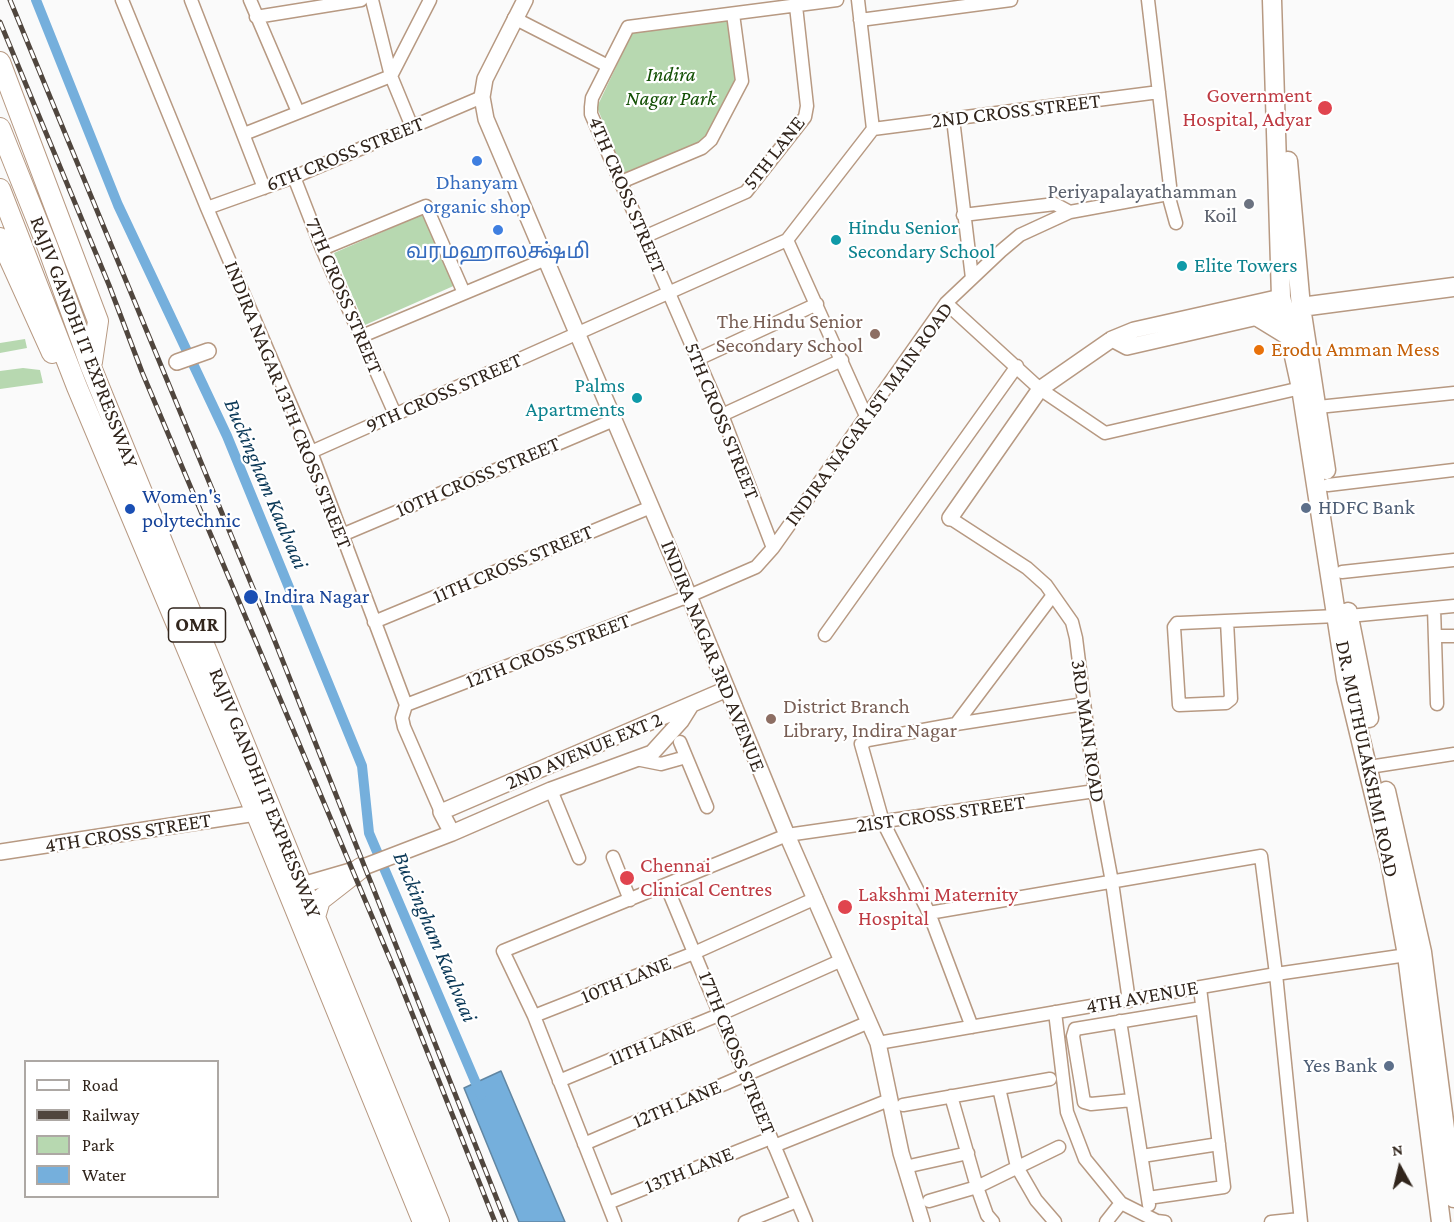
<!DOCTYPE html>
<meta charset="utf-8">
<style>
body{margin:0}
#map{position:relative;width:1454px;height:1222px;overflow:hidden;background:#fafafa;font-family:"Crimson Pro",serif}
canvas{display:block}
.legend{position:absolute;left:24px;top:1060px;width:195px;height:138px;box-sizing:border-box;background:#fff;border:2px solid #ada8a4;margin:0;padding:8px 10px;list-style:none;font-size:18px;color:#31251c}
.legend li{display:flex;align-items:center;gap:12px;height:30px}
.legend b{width:30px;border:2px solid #ada8a4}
.north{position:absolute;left:1370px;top:1138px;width:60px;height:60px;-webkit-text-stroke:4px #fff;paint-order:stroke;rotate:352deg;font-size:16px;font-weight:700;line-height:24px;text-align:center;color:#31251c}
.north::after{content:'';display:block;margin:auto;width:21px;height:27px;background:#31251c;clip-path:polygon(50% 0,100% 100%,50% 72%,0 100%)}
</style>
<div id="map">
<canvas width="1454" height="1222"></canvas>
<ul class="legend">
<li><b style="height:8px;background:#fff"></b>Road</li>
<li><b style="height:8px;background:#50463e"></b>Railway</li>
<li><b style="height:16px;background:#b7d8b0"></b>Park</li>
<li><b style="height:16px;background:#75afdc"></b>Water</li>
</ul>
<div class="north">N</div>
</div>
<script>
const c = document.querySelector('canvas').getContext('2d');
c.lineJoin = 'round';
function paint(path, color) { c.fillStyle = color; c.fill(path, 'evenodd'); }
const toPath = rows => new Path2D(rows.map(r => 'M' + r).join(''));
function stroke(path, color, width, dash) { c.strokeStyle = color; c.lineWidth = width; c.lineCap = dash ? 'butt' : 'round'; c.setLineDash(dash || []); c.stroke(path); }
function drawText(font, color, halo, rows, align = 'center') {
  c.font = font + ' "Crimson Pro","Noto Sans Tamil",serif'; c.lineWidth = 4.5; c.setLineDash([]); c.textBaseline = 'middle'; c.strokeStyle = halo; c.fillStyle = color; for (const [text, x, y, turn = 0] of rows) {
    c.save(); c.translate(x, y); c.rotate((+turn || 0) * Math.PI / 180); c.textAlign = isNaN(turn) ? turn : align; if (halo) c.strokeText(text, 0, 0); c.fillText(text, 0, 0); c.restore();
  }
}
const green = toPath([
 [732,15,741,80,706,143,626,179,597,107,633,31],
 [428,212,458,284,365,325,334,253],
 [25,339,27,348,0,353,0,343],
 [23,368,40,370,43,383,0,389,0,371]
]);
const water = toPath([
 [501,1071,565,1222,519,1222,464,1088,501,1071]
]);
const canal = toPath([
 [36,0,118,205,227,436,362,766,369,833,481,1095]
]);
const minor = toPath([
 [122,0,207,208,311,452,406,705,402,718,404,727,441,812],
 [191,0,264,188],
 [250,0,298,112],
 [372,0,391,76,412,127],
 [256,17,361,0],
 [514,18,608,66],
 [860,20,1011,0],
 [953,119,972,278],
 [873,129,1159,92],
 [244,134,391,76,430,0],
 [294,177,322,249,395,414],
 [621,182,702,148,711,140,742,81,733,14],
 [1168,194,1176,223],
 [207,208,294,177,482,97],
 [963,215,1055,204,1070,212],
 [644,237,746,192,805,117,807,106,796,6],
 [787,240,866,416],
 [322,249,426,206,464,293],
 [946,303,1040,389,1105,433,1301,388],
 [362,336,546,259],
 [698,359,817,304],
 [1318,407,1454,393],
 [722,415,842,360],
 [311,452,787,240,873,129,858,0],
 [1328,485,1454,470],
 [950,518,1027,568,1046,585,1072,622,1076,638,1095,791,1112,882,1129,1001],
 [342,535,614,420],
 [773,548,722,415,591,114,591,107,592,98,628,27,837,0],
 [1342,572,1454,560],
 [1434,608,1437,704],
 [1349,616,1454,606],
 [1227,621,1231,699,1226,703,1179,705,1174,627,1177,623,1180,623,1337,616],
 [374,622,651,507],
 [825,635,1017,366],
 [1435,636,1454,636],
 [406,705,689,596,756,567,773,548,946,303,1001,251,1020,235,1070,212,1168,194,1170,186,1148,0],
 [956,724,1053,595],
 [680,742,707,807],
 [636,759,661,764,686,757],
 [1369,767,1454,754],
 [551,790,579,858],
 [613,857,630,900],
 [666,885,806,1222],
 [929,913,1261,856,1276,974,1301,1222],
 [1055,1012,1067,1112,1085,1159,1121,1203,1157,1221,1165,1222],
 [534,1016,694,953,816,898],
 [1120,1021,1149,1205],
 [972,1027,929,913,883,822,861,744,868,740,956,724,1084,704],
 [878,1043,1276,974,1407,955],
 [559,1081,721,1014,842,960],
 [999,1088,1017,1167,1036,1200,1055,1222],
 [951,1096,977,1187,987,1215,993,1222],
 [1132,1100,1091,1104,1084,1102,1073,1036,1075,1029,1202,1008],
 [903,1105,1050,1079],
 [584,1144,869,1022],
 [774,1146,889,1100],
 [1142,1156,1219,1144],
 [905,1167,968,1153],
 [1148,1198,1224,1187,1200,988],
 [929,1201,977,1187,1059,1147],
 [608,1203,771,1138],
 [615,1222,534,1016,503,951,787,835,1095,791],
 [745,1222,797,1201],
 [1106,1222,1121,1203],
 [1271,1222,1300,1219]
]);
const tertiary = toPath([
 [525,0,485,79,482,97,486,119,689,596,787,835,878,1043,901,1153,922,1222],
 [1112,339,1127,347,1284,311],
 [177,362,208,351],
 [950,518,1040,389,1112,339,1134,330,1281,297],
 [452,833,441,812,727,689],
 [0,852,256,813],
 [292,888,361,868,452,833,551,790,652,753,681,721,691,705]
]);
const secondary = toPath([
 [1272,0,1281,297,1301,388,1346,679,1390,861,1407,955,1441,1222],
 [1288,161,1301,307,1326,470],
 [1301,307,1454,287],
 [1258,317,1289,336],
 [1348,612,1369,718],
 [1386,791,1422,952,1454,1198]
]);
const primary = toPath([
 [0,62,98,321,92,362],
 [0,128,48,248,91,367,439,1222],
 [0,189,77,387,256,813,423,1222],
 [0,238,52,353],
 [315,917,320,900,361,868]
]);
const rail = toPath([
 [10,0,274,639,506,1222],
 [0,22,109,285,142,372,398,978,495,1222]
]);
const markers = [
 [1325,108,8,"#e0444e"],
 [477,161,6,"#3f7fe0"],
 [1249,204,6,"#6b7280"],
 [498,230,6,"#3f7fe0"],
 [836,240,6,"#0f9aa8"],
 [1182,266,6,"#0f9aa8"],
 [875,334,6,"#8d6e63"],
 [1259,350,6,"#e8710a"],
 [637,398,6,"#0f9aa8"],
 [1306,508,6,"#5c6f8a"],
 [130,509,6,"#1a4fb4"],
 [251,597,8,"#1a4fb4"],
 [771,719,6,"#8d6e63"],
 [627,878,8,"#e0444e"],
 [845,907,8,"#e0444e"],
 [1389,1066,6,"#5c6f8a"]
];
const shields = [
 [197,625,57]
];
const shieldNames = [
 ["OMR",197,625]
];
const parkNames = [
 ["Indira",671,75],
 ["Nagar Park",671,99]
];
const healthNames = [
 ["Government",1312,96,"right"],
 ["Hospital, Adyar",1312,120,"right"],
 ["Chennai",640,866],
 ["Clinical Centres",640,890],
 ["Lakshmi Maternity",858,895],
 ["Hospital",858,919]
];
const streetNames = [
 ["2ND CROSS STREET",1016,111,-7],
 ["5TH LANE",774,153,-52],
 ["6TH CROSS STREET",345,154,-22],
 ["4TH CROSS STREET",627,195,67],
 ["7TH CROSS STREET",344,296,67],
 ["RAJIV GANDHI IT EXPRESSWAY",84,342,69],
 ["9TH CROSS STREET",444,393,-24],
 ["INDIRA NAGAR 13TH CROSS STREET",288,405,68],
 ["INDIRA NAGAR 1ST MAIN ROAD",869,414,-54],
 ["5TH CROSS STREET",722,421,68],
 ["10TH CROSS STREET",478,477,-23],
 ["11TH CROSS STREET",513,564,-23],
 ["12TH CROSS STREET",548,651,-21],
 ["INDIRA NAGAR 3RD AVENUE",713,656,68],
 ["3RD MAIN ROAD",1088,731,82],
 ["2ND AVENUE EXT 2",584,751,-23],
 ["DR. MUTHULAKSHMI ROAD",1367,759,78],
 ["RAJIV GANDHI IT EXPRESSWAY",265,793,68],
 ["21ST CROSS STREET",941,814,-8],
 ["4TH CROSS STREET",128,833,-9],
 ["10TH LANE",626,980,-22],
 ["4TH AVENUE",1142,997,-10],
 ["11TH LANE",652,1043,-22],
 ["17TH CROSS STREET",737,1053,68],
 ["12TH LANE",677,1104,-23],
 ["13TH LANE",689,1170,-22]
];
const shopNames = [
 ["Dhanyam",477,183],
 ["organic shop",477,207],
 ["வரமஹாலக்ஷ்மி",498,252]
];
const worshipNames = [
 ["Periyapalayathamman",1237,192],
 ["Koil",1237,216]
];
const cultureNames = [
 ["Hindu Senior",848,228],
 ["Secondary School",848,252],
 ["Elite Towers",1194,266],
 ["Palms",625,386,"right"],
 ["Apartments",625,410,"right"]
];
const educationNames = [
 ["The Hindu Senior",863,322],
 ["Secondary School",863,346],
 ["District Branch",783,707,"left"],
 ["Library, Indira Nagar",783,731,"left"]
];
const foodNames = [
 ["Erodu Amman Mess",1271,350]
];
const transitNames = [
 ["Women's",142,497],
 ["polytechnic",142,521],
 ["Indira Nagar",264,597]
];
const serviceNames = [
 ["HDFC Bank",1318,508],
 ["Yes Bank",1377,1066,"right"]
];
const waterNames = [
 ["Buckingham Kaalvaai",266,484,67],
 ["Buckingham Kaalvaai",435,937,67]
];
paint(green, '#b7d8b0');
paint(water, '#75afdc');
stroke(water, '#6186a2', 1.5);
stroke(canal, '#75afdc', 10);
stroke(minor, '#b79982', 15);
stroke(tertiary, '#b79982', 18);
stroke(secondary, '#b79982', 21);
stroke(primary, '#b79982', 22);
stroke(minor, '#fff', 12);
stroke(tertiary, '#fff', 15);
stroke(secondary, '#fff', 18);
stroke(primary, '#fff', 20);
stroke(rail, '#50463e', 5);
stroke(rail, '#fff', 3, [9]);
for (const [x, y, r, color] of markers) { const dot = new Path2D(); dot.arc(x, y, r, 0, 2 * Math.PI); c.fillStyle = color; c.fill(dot); stroke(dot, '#fff', 2); }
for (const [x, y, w] of shields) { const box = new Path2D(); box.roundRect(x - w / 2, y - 17, w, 34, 4.5); c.fillStyle = '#fff'; c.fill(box); stroke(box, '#31251c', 1.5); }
drawText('bold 20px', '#31251c', null, shieldNames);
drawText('italic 21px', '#124f03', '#fff', parkNames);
drawText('21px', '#be3a42', '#fff', healthNames, 'left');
drawText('21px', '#31251c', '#fff', streetNames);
drawText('21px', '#366cbe', '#fff', shopNames);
drawText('21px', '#5b616d', '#fff', worshipNames, 'right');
drawText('21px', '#0d838f', '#fff', cultureNames, 'left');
drawText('21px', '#785e54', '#fff', educationNames, 'right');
drawText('21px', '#c56008', '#fff', foodNames, 'left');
drawText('21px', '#164399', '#fff', transitNames, 'left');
drawText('21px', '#4e5e75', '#fff', serviceNames, 'left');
drawText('italic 22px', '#0a3857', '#fff', waterNames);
</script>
